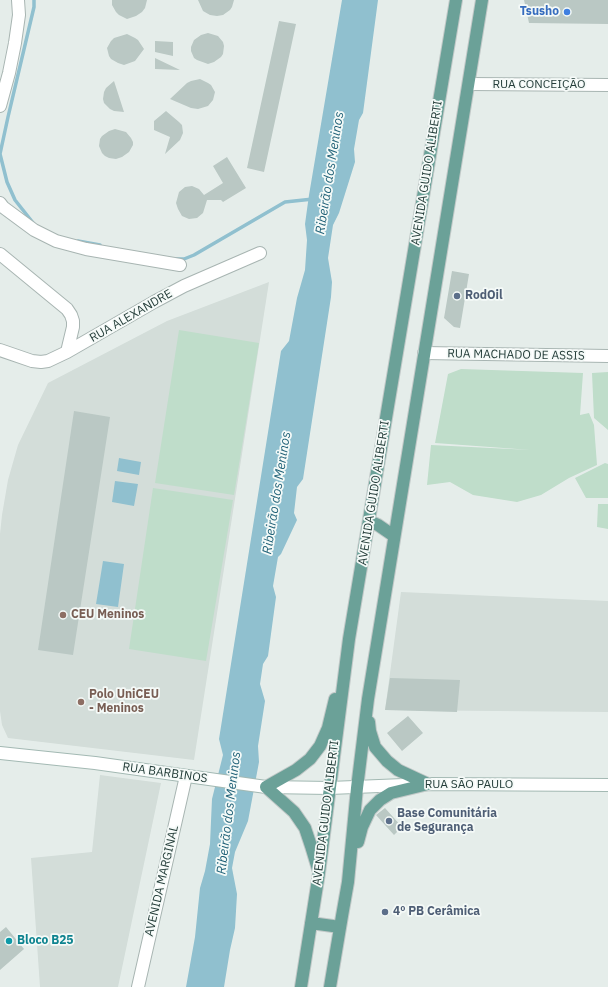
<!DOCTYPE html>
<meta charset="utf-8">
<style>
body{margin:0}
canvas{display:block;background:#e5edea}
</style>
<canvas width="608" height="987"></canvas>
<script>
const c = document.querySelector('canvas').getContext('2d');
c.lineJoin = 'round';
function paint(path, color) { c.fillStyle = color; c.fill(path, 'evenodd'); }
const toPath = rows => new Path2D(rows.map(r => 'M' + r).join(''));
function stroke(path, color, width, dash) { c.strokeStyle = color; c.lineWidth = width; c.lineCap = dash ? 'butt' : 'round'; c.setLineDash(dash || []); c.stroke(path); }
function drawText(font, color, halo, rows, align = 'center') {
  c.font = font + ' "IBM Plex Sans",sans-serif'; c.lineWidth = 3.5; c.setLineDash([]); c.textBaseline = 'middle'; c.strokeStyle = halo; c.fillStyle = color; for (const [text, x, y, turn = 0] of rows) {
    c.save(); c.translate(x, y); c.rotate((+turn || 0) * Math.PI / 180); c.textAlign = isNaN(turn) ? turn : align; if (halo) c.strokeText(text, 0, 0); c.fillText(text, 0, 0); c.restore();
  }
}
const built = toPath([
 [269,282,194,760,8,738,2,725,0,711,0,534,2,515,8,480,18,445,48,383,167,321],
 [401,592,608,601,608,712,385,710],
 [100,775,161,783,118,987,40,987,31,858,92,852]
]);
const green = toPath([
 [179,330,259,343,234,495,155,483],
 [461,369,583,373,580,415,589,413,594,425,597,465,569,478,541,495,517,502,473,495,450,482,427,485,431,445,531,450,435,443,448,374],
 [608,372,608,430,594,418,592,373],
 [605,463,608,464,608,498,586,498,575,478],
 [153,488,233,500,206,661,129,649],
 [598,504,608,504,608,529,597,527]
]);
const water = toPath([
 [342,0,378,0,363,113,359,120,354,149,355,162,339,213,333,225,328,258,332,282,331,297,303,479,297,487,294,513,297,520,281,554,278,557,273,586,276,597,268,656,263,664,260,684,265,701,258,746,259,762,248,821,235,852,232,868,237,894,235,928,230,950,224,987,186,987,195,937,200,888,205,871,210,844,211,821,212,799,223,755,219,739,281,351,289,341,297,298,305,270,307,240,305,224,309,195],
 [119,458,141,462,139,475,117,471],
 [115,481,138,484,134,506,112,502],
 [103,561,124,564,118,607,96,604]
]);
const stream = toPath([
 [34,224,15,200,7,182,0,154,8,117,34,7,34,0],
 [78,241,100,245],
 [176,259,184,259,194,255,285,202,313,199]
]);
const building = toPath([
 [112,0,147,0,145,8,142,12,136,16,127,19,119,15,116,12,112,5],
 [198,0,234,0,232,7,230,10,223,15,217,16,210,15,203,11],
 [524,0,608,0,608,24,529,23],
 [279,21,296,24,264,172,247,168],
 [208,33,218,36,223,42,224,46,223,54,221,57,214,62,208,64,197,60,194,58,191,51,191,47,194,40,201,35],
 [127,34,135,38,138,40,144,49,135,61,124,65,118,63,111,59,109,56,107,48,111,41,114,38],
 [155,41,173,42,173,56,155,52],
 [155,58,180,70,155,69],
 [200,79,208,83,211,85,215,92,213,100,208,106,198,109,191,108,170,99,187,83,191,81],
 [114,81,124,112,114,111,110,109,104,103,103,99,104,92,106,88],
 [166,111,179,122,182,125,183,133,180,140,165,154,170,137,154,130,154,121],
 [115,129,126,132,131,138,133,142,133,145,129,152,122,157,116,159,109,158,105,156,102,153,99,146,100,139,102,136,109,131],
 [227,157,246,188,223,202,221,200,207,200,203,213,197,218,189,219,182,216,178,209,176,203,179,192,185,187,192,186,199,189,204,195,223,183,213,166],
 [452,271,469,274,460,328,454,327,444,318],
 [74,411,110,417,73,655,38,650],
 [390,678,460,680,457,712,385,710],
 [408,716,423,733,402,751,387,733],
 [385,808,402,827,394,835,376,815],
 [6,927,24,949,0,970,0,932]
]);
const street = toPath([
 [469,84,608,85],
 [0,106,9,73,15,43,19,15,18,0],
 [0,203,3,207,34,230,56,241,86,249,180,265],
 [0,254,67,309,71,315,73,321,73,327,67,352],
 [0,350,32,361,41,362,48,361,67,352,154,302,184,286,260,253],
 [424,353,608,356],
 [138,987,186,776]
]);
const secondary = toPath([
 [0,753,95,763,266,787,330,788,428,784,608,785]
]);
const primary = toPath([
 [369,521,378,525,394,536],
 [369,722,370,731,375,747,387,761,398,770,428,784],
 [358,842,362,827,370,810,380,800,391,793,428,784],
 [318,869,311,846,305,828,294,812,266,787,296,770,310,759,320,746,328,728,335,699],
 [311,923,340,927],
 [301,987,319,873,349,639,456,0],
 [330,987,342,916,348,882,357,788,368,699,482,0]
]);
const markers = [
 [567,12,4,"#3f7fe0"],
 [457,296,4,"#5c6f8a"],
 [63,615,4,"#8d6e63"],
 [81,702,4,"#8d6e63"],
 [389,821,4,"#5c6f8a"],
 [385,912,4,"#5c6f8a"],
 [9,941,4,"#0f9aa8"]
];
const shopNames = [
 ["Tsusho",559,12]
];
const streetNames = [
 ["RUA CONCEIÇÃO",539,85],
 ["AVENIDA GUIDO ALIBERTI",427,173,-81],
 ["RUA ALEXANDRE",131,316,-30],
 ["RUA MACHADO DE ASSIS",516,355,1],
 ["AVENIDA GUIDO ALIBERTI",374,493,-81],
 ["RUA BARBINOS",165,773,8],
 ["RUA SÃO PAULO",469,785],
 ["AVENIDA GUIDO ALIBERTI",326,813,-83],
 ["AVENIDA MARGINAL",162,881,-77]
];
const serviceNames = [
 ["RodOil",465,296],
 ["Base Comunitária",397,814],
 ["de Segurança",397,828],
 ["4º PB Cerâmica",393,912]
];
const educationNames = [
 ["CEU Meninos",71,615],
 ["Polo UniCEU",89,695],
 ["- Meninos",89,709]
];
const cultureNames = [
 ["Bloco B25",17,941]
];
const waterNames = [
 ["Ribeirão dos Meninos",330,173,-81],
 ["Ribeirão dos Meninos",277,493,-81],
 ["Ribeirão dos Meninos",229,813,-83]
];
paint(built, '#d3ddd9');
paint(green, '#bfddca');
paint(water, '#90c0cf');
stroke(stream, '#90c0cf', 3.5);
paint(building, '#bac8c4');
stroke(street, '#a8b5b2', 14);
stroke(secondary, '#a3b9b3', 14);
stroke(primary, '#c2c9c8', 14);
stroke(street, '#fff', 12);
stroke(secondary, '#fff', 12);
stroke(primary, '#6ba198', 12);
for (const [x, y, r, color] of markers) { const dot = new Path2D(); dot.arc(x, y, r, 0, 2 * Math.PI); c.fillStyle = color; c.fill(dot); stroke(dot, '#f5faf8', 1.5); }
drawText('bold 12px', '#366cbe', '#f5faf8', shopNames, 'right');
drawText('12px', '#253e3a', '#f5faf8', streetNames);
drawText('bold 12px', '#4e5e75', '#f5faf8', serviceNames, 'left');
drawText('bold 12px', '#785e54', '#f5faf8', educationNames, 'left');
drawText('bold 12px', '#0d838f', '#f5faf8', cultureNames, 'left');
drawText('italic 13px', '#216278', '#f5faf8', waterNames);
</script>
